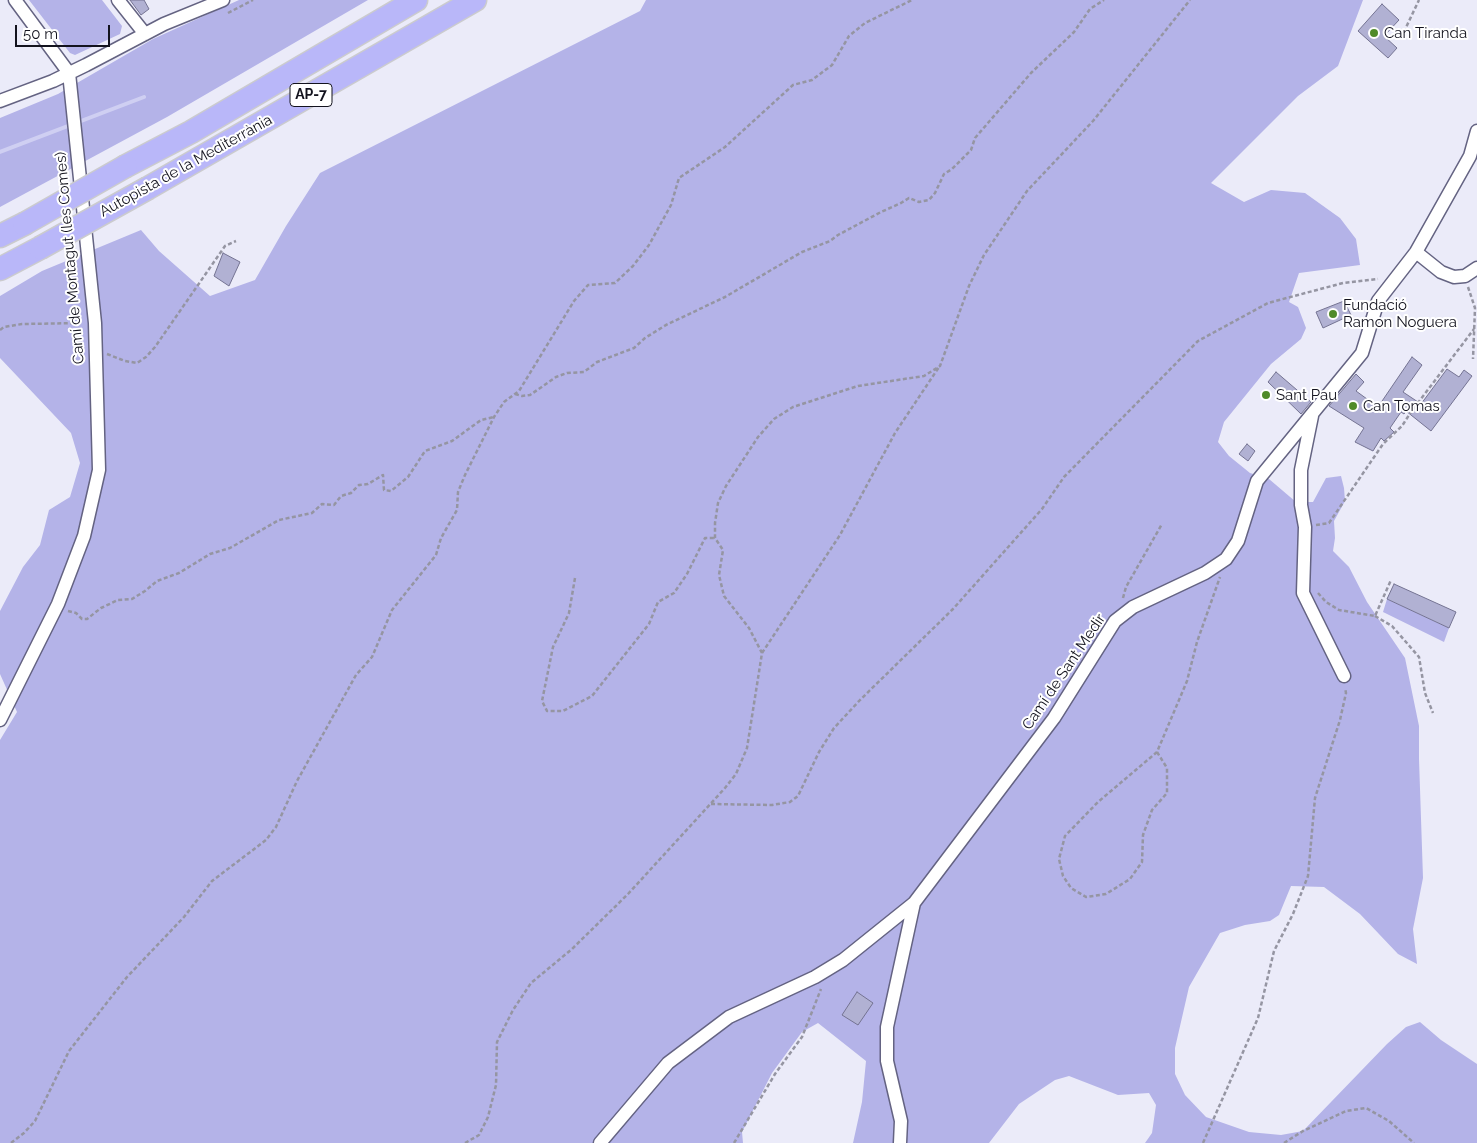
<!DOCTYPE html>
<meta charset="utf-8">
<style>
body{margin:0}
#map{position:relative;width:1477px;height:1143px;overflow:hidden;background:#ebebf9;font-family:Raleway,sans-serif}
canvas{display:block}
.scale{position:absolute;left:15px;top:25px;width:95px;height:22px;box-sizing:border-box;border:2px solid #13131e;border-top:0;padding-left:6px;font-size:15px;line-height:18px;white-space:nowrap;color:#13131e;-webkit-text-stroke:4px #fff;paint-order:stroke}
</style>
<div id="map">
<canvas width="1477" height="1143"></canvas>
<div class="scale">50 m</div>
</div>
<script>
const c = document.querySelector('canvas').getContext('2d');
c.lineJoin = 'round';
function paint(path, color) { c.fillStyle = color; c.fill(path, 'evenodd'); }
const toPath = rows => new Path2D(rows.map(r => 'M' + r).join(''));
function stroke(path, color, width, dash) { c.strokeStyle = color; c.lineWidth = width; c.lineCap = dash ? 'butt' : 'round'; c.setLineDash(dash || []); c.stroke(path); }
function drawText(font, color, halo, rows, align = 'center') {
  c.font = font + ' Raleway,sans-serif'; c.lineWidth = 4; c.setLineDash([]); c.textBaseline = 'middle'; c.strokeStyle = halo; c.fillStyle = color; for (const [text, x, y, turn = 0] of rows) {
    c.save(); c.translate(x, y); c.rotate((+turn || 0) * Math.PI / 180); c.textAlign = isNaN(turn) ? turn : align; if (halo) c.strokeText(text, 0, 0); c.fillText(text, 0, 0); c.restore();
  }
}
const green = toPath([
 [29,0,102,0,122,26,120,34,75,55,70,53],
 [239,0,368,0,167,117,0,207,0,118,58,94,153,39],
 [646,0,1363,0,1338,66,1298,96,1211,183,1244,202,1271,190,1305,193,1340,218,1356,239,1360,265,1299,273,1289,302,1298,307,1306,328,1301,339,1271,364,1224,422,1218,442,1229,456,1250,473,1269,479,1296,502,1313,502,1326,478,1341,476,1344,488,1345,501,1334,521,1335,538,1333,551,1349,567,1367,602,1405,658,1419,726,1419,759,1423,878,1413,929,1417,964,1398,954,1360,914,1324,887,1291,886,1279,915,1270,921,1245,925,1220,933,1189,987,1175,1048,1175,1074,1185,1095,1206,1117,1249,1132,1281,1135,1303,1131,1387,1044,1406,1027,1420,1022,1441,1040,1477,1064,1477,1143,1145,1143,1152,1133,1156,1105,1149,1093,1118,1095,1069,1076,1055,1080,1019,1104,989,1143,853,1143,862,1102,866,1061,818,1023,802,1032,772,1073,742,1132,743,1143,0,1143,0,740,17,712,0,674,0,611,23,567,40,545,49,510,70,497,80,463,71,433,0,358,0,296,42,271,141,230,159,251,210,296,255,280,286,226,320,173,640,11],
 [1387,599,1449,628,1444,642,1383,612]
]);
const stream = toPath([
 [0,152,144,97]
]);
const building = toPath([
 [130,0,144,0,149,9,141,15,130,0],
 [1382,4,1399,20,1384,36,1397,48,1388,58,1358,31,1382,4],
 [223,253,240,262,229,286,214,276,223,253],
 [1344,301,1351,315,1323,328,1316,312,1344,301],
 [1412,357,1422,365,1403,392,1421,404,1447,369,1459,377,1464,370,1472,376,1431,431,1406,411,1404,414,1401,412,1390,428,1394,432,1384,441,1381,438,1373,451,1355,442,1364,428,1329,406,1356,374,1364,382,1356,391,1378,407,1412,357],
 [1276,372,1311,402,1301,414,1268,382,1276,372],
 [1247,444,1255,451,1248,461,1239,454,1247,444],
 [1394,584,1456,612,1449,628,1387,599,1394,584],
 [857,992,873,1003,858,1025,842,1015,857,992]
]);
const path = toPath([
 [228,13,253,0],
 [1401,38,1419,0],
 [1468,287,1475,308,1473,359],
 [0,330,4,327,22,324,82,323],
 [107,354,125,361,137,363,146,357,155,347,225,246,236,241],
 [515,394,522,396,530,395,556,377,567,373,584,372,597,362,634,348,645,338,666,325,725,297,802,252,830,241,838,235,881,212,901,203,909,198,919,202,929,200,935,193,944,174,952,169,971,150,975,138,1031,73,1074,32,1090,9,1104,0],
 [1316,525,1329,523,1383,444,1402,426,1411,412,1474,329],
 [575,578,569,613,553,647,542,701,547,711,563,711,592,696,649,624,658,602,674,593,687,574,705,538,715,538],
 [1318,593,1326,602,1339,610,1375,616,1391,580],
 [1123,598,1126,587,1162,524],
 [68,611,76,613,82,619,87,619,101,608,118,600,132,599,145,591,157,581,179,573,210,554,230,548,279,520,312,513,322,504,334,505,341,496,351,493,359,485,368,484,383,475,384,490,391,491,408,477,425,451,452,441,481,420,494,417],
 [1375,616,1392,626,1419,657,1425,693,1433,713],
 [762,653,840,535,895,433,939,367],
 [1157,752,1167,768,1167,793,1152,810,1143,835,1142,862,1130,879,1106,894,1086,897,1071,888,1063,876,1059,859,1065,836,1098,802,1157,752,1187,681,1197,642,1220,577],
 [711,804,772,805,790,802,798,796,819,752,834,728,860,700,953,609,1042,509,1064,477,1198,341,1268,303,1343,283,1378,279],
 [11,1143,24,1133,35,1121,69,1051,127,977,184,917,212,881,266,840,276,827,297,781,356,675,372,657,392,610,436,555,441,538,457,510,458,492,465,475,494,417,504,402,519,391,574,301,588,285,615,283,633,266,649,245,671,205,679,178,725,147,793,85,812,80,832,65,849,36,865,23,912,0],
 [465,1143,479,1135,488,1117,496,1085,497,1042,513,1010,531,983,572,949,628,894,725,788,736,774,747,748,762,653,749,628,724,596,719,575,723,550,715,538,715,523,718,503,726,486,758,437,774,419,793,407,858,386,924,376,940,366,969,286,984,255,1027,191,1093,121,1190,0],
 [734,1143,775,1074,802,1037,821,989],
 [1203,1143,1258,1018,1274,951,1293,914,1308,876,1315,798,1340,720,1346,693,1345,688],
 [1284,1143,1303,1131,1346,1111,1366,1108,1389,1121,1414,1143]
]);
const street = toPath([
 [118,0,145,34],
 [0,101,53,81,86,65,164,24,223,0],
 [1416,252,1441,272,1454,277,1465,276,1477,268],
 [1312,416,1301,470,1301,505,1305,527,1303,593,1344,676],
 [0,720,58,604,84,536,99,470,95,323,69,73,15,0],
 [600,1143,668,1063,729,1017,815,977,843,960,914,903],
 [900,1143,901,1121,887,1061,887,1027,914,903,1054,718,1115,621,1133,607,1205,573,1226,559,1238,541,1257,481,1362,353,1378,301,1416,252,1470,156,1477,131]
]);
const highway = toPath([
 [126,166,191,132,416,0],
 [148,188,475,0],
 [0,236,24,224],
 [0,269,40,248]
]);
const highwayBridge = toPath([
 [24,224,126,166],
 [40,248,148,188]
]);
const markers = [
 [1374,33,5,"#508b29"],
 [1333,314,5,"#508b29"],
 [1266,395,5,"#508b29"],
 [1353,406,5,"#508b29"]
];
const shields = [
 [311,95,42]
];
const shieldNames = [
 ["AP-7",311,95]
];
const poiNames = [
 ["Can Tiranda",1384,33],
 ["Fundació",1343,305],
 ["Ramon Noguera",1343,322],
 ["Sant Pau",1276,395],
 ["Can Tomas",1363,406]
];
const streetNames = [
 ["Autopista de la Mediterrània",186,166,-29],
 ["Camí de Montagut (les Comes)",70,258,-95],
 ["Camí de Sant Medir",1064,672,-56]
];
paint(green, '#b4b3e8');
stroke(stream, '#cfcff2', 4);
paint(building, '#b1b1d3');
stroke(building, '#747392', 1);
stroke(street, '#646382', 15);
stroke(highway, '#cbcbce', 25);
stroke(path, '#9595a2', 2.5, [4, 2.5]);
stroke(street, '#fff', 12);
stroke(highway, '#b9b7f9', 22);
stroke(highwayBridge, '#cbcbce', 25, []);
stroke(highwayBridge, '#b9b7f9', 22);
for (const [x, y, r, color] of markers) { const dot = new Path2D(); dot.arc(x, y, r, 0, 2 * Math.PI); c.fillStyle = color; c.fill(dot); stroke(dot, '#fff', 2); }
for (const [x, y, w] of shields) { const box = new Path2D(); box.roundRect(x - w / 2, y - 11.5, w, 23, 4); c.fillStyle = '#fff'; c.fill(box); stroke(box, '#13131e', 1); }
drawText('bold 14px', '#13131e', null, shieldNames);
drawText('15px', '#13131e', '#fff', poiNames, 'left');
drawText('15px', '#13131e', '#fff', streetNames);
</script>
